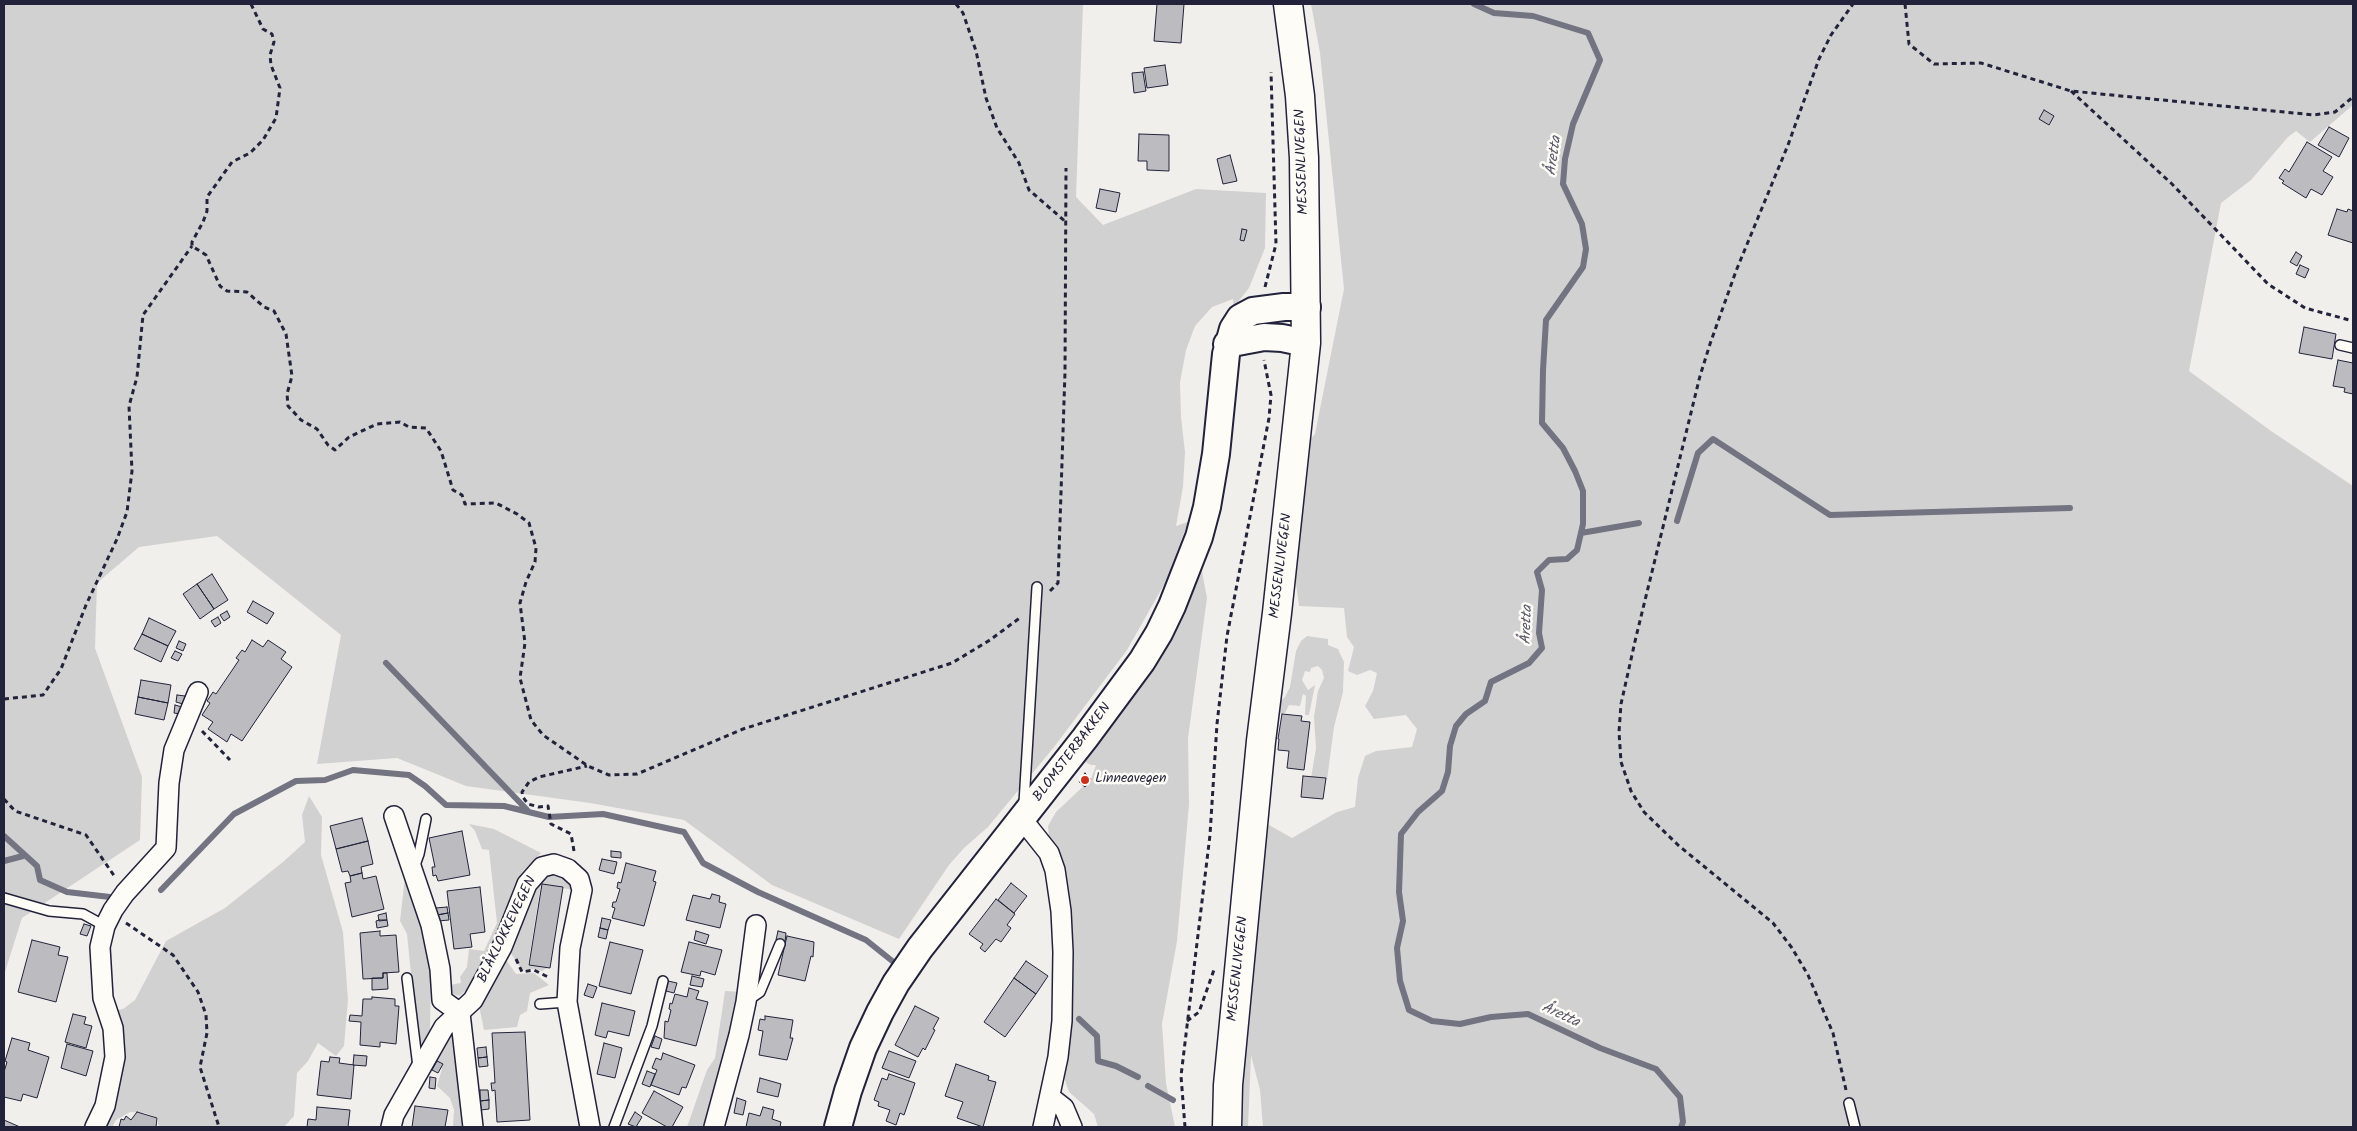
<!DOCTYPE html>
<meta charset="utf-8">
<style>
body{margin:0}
#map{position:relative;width:2357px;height:1131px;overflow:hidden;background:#f0efec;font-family:Kalam,sans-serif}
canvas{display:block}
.frame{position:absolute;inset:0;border:5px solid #22223b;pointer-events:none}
</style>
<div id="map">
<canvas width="2357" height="1131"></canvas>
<div class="frame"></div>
</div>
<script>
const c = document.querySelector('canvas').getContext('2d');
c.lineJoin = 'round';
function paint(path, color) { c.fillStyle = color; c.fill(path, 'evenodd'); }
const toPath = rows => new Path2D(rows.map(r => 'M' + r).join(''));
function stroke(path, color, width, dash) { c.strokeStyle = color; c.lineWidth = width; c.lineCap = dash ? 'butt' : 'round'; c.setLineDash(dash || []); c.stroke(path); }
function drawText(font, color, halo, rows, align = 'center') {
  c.font = font + ' Kalam,sans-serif'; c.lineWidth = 5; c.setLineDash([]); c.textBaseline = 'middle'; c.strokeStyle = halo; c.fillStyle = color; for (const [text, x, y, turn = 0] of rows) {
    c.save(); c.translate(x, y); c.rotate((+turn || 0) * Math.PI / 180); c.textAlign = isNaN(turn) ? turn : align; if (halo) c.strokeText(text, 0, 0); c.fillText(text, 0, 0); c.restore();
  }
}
const green = toPath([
 [4,4,1083,4,1076,197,1103,225,1196,189,1266,193,1265,248,1249,288,1234,307,1233,299,1212,307,1195,326,1186,350,1180,382,1181,417,1185,452,1183,487,1176,526,1188,522,1166,581,1127,650,1054,747,988,827,964,848,949,865,899,939,772,885,684,820,590,803,466,786,397,758,317,764,341,635,217,536,139,547,97,583,95,648,142,777,140,840,22,918,4,975],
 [1311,4,2353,4,2353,105,2310,142,2296,131,2288,137,2251,180,2221,203,2189,371,2271,431,2353,486,2353,1127,1852,1127,1848,1124,1846,1127,1263,1127,1260,1090,1251,1055,1248,1127,1237,1127,1265,834,1269,825,1292,838,1337,812,1355,807,1358,778,1365,756,1376,751,1412,747,1417,729,1406,715,1374,719,1365,706,1373,691,1377,673,1370,670,1357,675,1348,671,1354,647,1347,637,1344,608,1299,606,1293,560,1309,441,1315,434,1344,289,1320,53],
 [1200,561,1207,598,1188,738,1189,804,1177,941,1162,1024,1166,1083,1175,1127,1098,1127,1094,1114,1069,1092,1064,1077,1066,1060,1048,826,1056,812,1091,779,1096,765,1091,765,1085,762],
 [1307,636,1328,639,1328,645,1338,649,1344,662,1343,692,1334,727,1327,780,1311,778,1316,748,1314,717,1318,691,1324,678,1322,670,1318,666,1311,668,1310,672,1305,671,1302,680,1308,690,1315,685,1309,715,1305,715,1306,696,1303,694,1300,706,1289,705,1285,713,1279,713,1274,727,1276,705,1285,697,1290,687,1296,651,1301,641],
 [309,796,322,817,321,855,343,932,348,1000,344,1046,336,1056,318,1043,308,1061,297,1073,294,1116,284,1127,162,1127,158,1125,158,1118,145,1113,130,1112,116,1120,112,1127,102,1127,119,1092,120,1070,114,1011,123,1009,135,1000,166,941,225,908,283,862,305,842,302,815],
 [469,824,494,829,541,853,522,872,514,886,490,953,473,985,459,996,453,994,449,985,461,983,460,977,467,967,469,949,484,951,497,923,489,850,482,849,475,831],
 [558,872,568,879,573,890,541,884,528,965,547,968,542,971,535,969,522,970,508,949,531,886,548,875],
 [405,877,423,930,431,971,430,1029,425,1049,419,1054,407,934,400,921],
 [504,957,516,974,534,973,549,985,530,993,527,1011,520,1015,517,1027,484,1030,478,1001],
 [725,991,742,992,707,1127,687,1127,707,1070,715,1058],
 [450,1033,454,1036,463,1127,453,1127,454,1110,450,1098,437,1086,442,1069,435,1062]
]);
const stream = toPath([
 [1474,4,1494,13,1533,16,1588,33,1600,60,1573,124,1565,159,1563,184,1582,224,1586,249,1583,267,1546,320,1543,370,1542,423,1563,448,1575,471,1583,491,1583,524,1577,550,1567,559,1549,560,1537,572,1542,590,1539,633,1542,648,1529,663,1491,682,1485,701,1466,714,1456,726,1450,746,1448,772,1442,791,1418,812,1401,834,1399,892,1403,921,1397,948,1400,981,1409,1010,1432,1021,1460,1024,1491,1017,1528,1014,1600,1048,1656,1069,1680,1097,1683,1122,1681,1127],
 [1677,521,1698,453,1713,439,1830,515,2070,508],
 [1581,533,1639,523],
 [386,663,529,812],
 [4,836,37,866,40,880,67,892,110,897],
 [4,861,23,856],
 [161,890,234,814,296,781,325,780,353,770,409,775,425,786,446,805,504,806,549,817,603,814,684,832,703,863,758,892,866,940,896,964],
 [1079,1019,1097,1036,1098,1061,1116,1066,1138,1077],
 [1148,1086,1173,1100]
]);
const building = toPath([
 [1157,4,1184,4,1181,43,1154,41,1157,4],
 [1165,65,1168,85,1147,88,1144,68,1165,65],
 [1143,72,1146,91,1134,93,1132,73,1143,72],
 [2044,110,2054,116,2049,125,2039,119,2044,110],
 [2329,127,2349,138,2339,157,2318,145,2329,127],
 [1139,134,1169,135,1169,171,1147,170,1147,161,1138,161,1139,134],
 [2307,142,2332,157,2323,171,2333,177,2322,195,2311,189,2306,198,2282,183,2284,181,2279,178,2285,169,2289,172,2307,142],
 [1230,155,1237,181,1223,184,1217,159,1230,155],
 [1100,189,1120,193,1116,212,1096,208,1100,189],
 [2337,209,2347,212,2348,209,2353,211,2353,243,2328,235,2337,209],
 [1242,229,1247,230,1244,241,1240,240,1242,229],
 [2296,252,2302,256,2297,266,2290,262,2296,252],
 [2300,265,2309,269,2305,278,2296,274,2300,265],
 [2304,327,2336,334,2332,359,2299,353,2304,327],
 [2338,360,2353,363,2353,394,2344,392,2345,388,2333,386,2338,360],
 [212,574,228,600,214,609,197,584,212,574],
 [197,584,214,609,200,619,183,594,197,584],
 [253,601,274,613,267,624,247,612,253,601],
 [227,611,230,617,224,621,220,615,227,611],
 [218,617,221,623,215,627,211,621,218,617],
 [149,618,176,631,168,646,142,634,149,618],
 [142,634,168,646,161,662,134,649,142,634],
 [252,640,263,647,268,640,286,652,281,659,292,667,242,741,231,734,227,742,208,729,213,722,202,715,210,703,207,701,213,692,216,694,239,660,236,658,242,650,245,652,252,640],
 [179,641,186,644,183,651,176,648,179,641],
 [175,651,182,654,178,661,171,658,175,651],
 [141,680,171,685,168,703,138,697,141,680],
 [177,695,185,696,183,704,176,702,177,695],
 [138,697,168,703,164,720,135,714,138,697],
 [175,705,182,707,180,714,174,713,175,705],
 [1282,714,1302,716,1301,721,1310,722,1304,770,1287,768,1289,751,1278,750,1279,739,1278,739,1282,714],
 [1085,773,1091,779,1085,787,1079,782,1085,773],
 [1303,776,1326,778,1323,799,1301,797,1303,776],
 [362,818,368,841,336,849,330,826,362,818],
 [462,831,470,875,438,881,436,875,433,876,432,867,435,867,429,838,462,831],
 [368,841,373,864,361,867,362,873,350,876,348,871,342,872,336,849,368,841],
 [611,851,621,852,621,858,611,857,611,851],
 [602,859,617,862,614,874,599,870,602,859],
 [626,863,656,871,653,881,656,882,644,926,612,918,615,908,612,907,613,902,616,902,620,889,617,888,618,882,621,883,626,863],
 [362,873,363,879,376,876,384,909,352,917,345,883,351,882,350,876,362,873],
 [1011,883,1027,896,1014,913,998,900,1011,883],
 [542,884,563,887,550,968,529,965,542,884],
 [480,887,485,932,470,934,472,947,454,949,447,891,480,887],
 [712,894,720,896,719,902,726,904,720,928,686,920,693,895,710,899,712,894],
 [996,899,1015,914,1007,925,1011,928,1001,942,996,939,985,952,980,948,983,944,969,934,996,899],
 [447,907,448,913,437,915,436,908,447,907],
 [386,913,387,920,379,921,378,915,386,913],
 [448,913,449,920,438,921,437,915,448,913],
 [602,918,611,920,608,930,600,928,602,918],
 [379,920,387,920,388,926,377,928,376,921,379,920],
 [84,924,91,926,87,936,80,934,84,924],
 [600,928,608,930,606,939,598,937,600,928],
 [380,931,380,936,396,935,399,972,383,973,383,978,363,979,360,933,380,931],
 [696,931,709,935,706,944,694,940,696,931],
 [778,931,786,933,785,942,776,940,778,931],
 [787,936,814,942,813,957,811,956,805,981,778,975,787,936],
 [32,940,60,947,58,955,68,957,56,1002,18,992,32,940],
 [610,942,643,950,631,994,599,986,610,942],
 [689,942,722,950,715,975,701,971,700,976,681,972,689,942],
 [1026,961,1048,976,1036,994,1014,978,1026,961],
 [383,973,387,973,388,989,372,990,372,978,383,978,383,973],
 [692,976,704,979,702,987,690,985,692,976],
 [1014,978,1036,994,1005,1037,984,1022,1014,978],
 [668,981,677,983,674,993,666,991,668,981],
 [588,984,597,987,593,998,584,995,588,984],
 [689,988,699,991,696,999,708,1002,696,1046,664,1038,665,1021,668,1022,671,1010,669,1009,670,1003,672,1004,675,994,687,997,689,988],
 [372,997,395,999,395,1006,399,1006,396,1044,380,1042,380,1047,360,1045,361,1022,349,1021,350,1015,362,1016,363,999,372,999,372,997],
 [602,1003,635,1011,629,1036,608,1031,606,1038,595,1035,602,1003],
 [915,1006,939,1018,933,1029,935,1030,925,1050,923,1048,918,1057,895,1045,915,1006],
 [73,1014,86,1017,84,1024,92,1026,86,1048,65,1042,73,1014],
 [765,1016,793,1020,790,1038,793,1038,787,1060,759,1055,763,1031,758,1030,760,1019,765,1020,765,1016],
 [525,1032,530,1120,497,1122,495,1090,492,1091,491,1083,495,1083,492,1033,525,1032],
 [655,1036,662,1039,659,1049,651,1047,655,1036],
 [12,1038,30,1043,28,1050,49,1057,37,1098,23,1094,21,1101,4,1097,4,1072,7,1062,5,1061,12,1038],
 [604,1043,622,1048,615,1078,597,1074,604,1043],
 [67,1044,93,1051,86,1076,61,1068,67,1044],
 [486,1047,487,1057,478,1058,477,1048,486,1047],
 [889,1051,916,1061,909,1078,882,1068,889,1051],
 [663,1053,695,1065,686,1088,682,1087,679,1095,651,1085,657,1070,652,1068,656,1058,661,1060,663,1053],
 [354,1055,367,1056,366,1066,353,1065,354,1055],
 [330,1057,340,1058,339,1063,354,1065,351,1099,317,1095,321,1061,329,1062,330,1057],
 [487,1057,488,1066,479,1067,478,1058,487,1057],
 [437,1061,443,1064,438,1073,432,1070,437,1061],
 [956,1064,989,1076,988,1080,996,1082,983,1127,957,1118,963,1102,945,1096,956,1064],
 [647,1071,655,1074,650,1087,642,1084,647,1071],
 [889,1074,915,1083,904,1115,900,1113,896,1125,886,1121,890,1110,878,1106,879,1102,874,1100,882,1078,887,1080,889,1074],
 [430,1077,436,1078,435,1089,429,1088,430,1077],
 [760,1078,781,1084,778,1097,757,1092,760,1078],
 [480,1090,488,1090,489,1100,480,1101,480,1090],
 [654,1091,683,1107,672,1127,667,1127,642,1113,654,1091],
 [737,1098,746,1101,743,1115,734,1113,737,1098],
 [489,1100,489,1109,481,1110,480,1101,489,1100],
 [415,1106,448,1110,445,1127,412,1127,415,1106],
 [317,1107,350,1110,348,1127,307,1127,308,1119,316,1120,317,1107],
 [763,1107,774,1110,772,1119,781,1122,780,1127,746,1127,749,1113,760,1116,763,1107],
 [137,1112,157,1118,156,1127,119,1127,121,1119,124,1120,126,1116,131,1120,137,1112],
 [635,1112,642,1117,636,1127,628,1124,635,1112],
 [4,1120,20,1127,4,1127,4,1120]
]);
const path = toPath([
 [251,4,263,29,272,34,274,42,270,55,271,65,280,88,276,118,263,140,250,153,232,162,207,197,207,211,203,222,192,242,192,246,206,255,220,286,227,291,247,292,264,307,274,311,286,334,292,376,287,394,288,406,301,420,317,429,328,445,335,450,349,437,377,424,400,422,409,427,426,428,441,451,453,490,462,495,465,504,496,503,517,514,529,523,536,548,535,562,526,582,520,603,525,643,520,678,531,720,543,735,588,766,609,775,637,774,743,729,952,663,990,640,1021,617],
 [956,4,963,13,976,51,986,98,997,128,1019,163,1029,190,1066,222],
 [1905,4,1909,44,1934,64,1981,63,2071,91,2314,115,2335,112,2353,97],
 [2071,91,2172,184,2268,284,2305,308,2353,321],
 [1265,287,1276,244,1271,72],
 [1050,591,1058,583,1065,372,1066,168],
 [4,699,43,695,61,669,86,605,117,539,127,512,132,471,129,406,137,377,143,315,192,246],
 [202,731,230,760],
 [4,799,15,811,86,835,115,877],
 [574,851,571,834,551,824,548,806,539,807,528,804,523,797,522,792,529,782,539,777,587,766],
 [126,923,173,955,198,992,206,1015,207,1033,200,1067,219,1127],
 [516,959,522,972,534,970,550,978],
 [1187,1021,1199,1012,1215,967],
 [1846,1090,1833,1033,1808,975,1792,948,1773,923,1678,845,1644,812,1631,791,1621,762,1619,732,1621,704,1636,637,1700,376,1710,344,1736,271,1788,145,1819,59,1831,35,1853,4],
 [1185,1127,1181,1076,1210,835,1217,724,1227,636,1269,418,1271,395,1264,360]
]);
const lane = toPath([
 [2340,345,2353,348],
 [1024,803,1037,587],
 [414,868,419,854,426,819],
 [4,898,49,911,83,914,105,926],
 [407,978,418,1067],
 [747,1001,760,992,780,944],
 [540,1004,567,1002],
 [1849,1103,1855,1127],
 [614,1127,652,1026,663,981]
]);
const street = toPath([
 [394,816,431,925,440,969,442,1000,460,1013,473,1127],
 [1022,819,1049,853,1055,870,1061,911,1063,952,1062,1021,1058,1057,1043,1127],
 [1050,1097,1064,1108,1072,1127],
 [95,1127,105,1106,115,1057,113,1028,103,998,100,947,105,926,113,910,125,893,166,848,169,783,174,750,198,692],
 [391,1127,394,1115,444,1027,473,1000,502,947,527,884,542,867,554,864,568,869,579,879,582,890,570,948,567,1002,590,1127],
 [714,1127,739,1035,746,1002,756,925]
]);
const secondary = toPath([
 [1227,344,1264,337,1282,338,1306,343],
 [838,1127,848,1091,863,1048,880,1012,896,983,920,948,1085,738,1142,661,1159,633,1172,606,1199,537,1207,507,1216,454,1226,354,1233,329,1240,318,1253,311,1284,307,1307,307]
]);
const primary = toPath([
 [1227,1127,1228,1085,1261,741,1277,613,1306,343,1304,158,1300,96,1288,4]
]);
const markers = [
 [1085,780,5,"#c8321e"]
];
const streetNames = [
 ["MESSENLIVEGEN",1303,162,-92],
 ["MESSENLIVEGEN",1282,566,-83],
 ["BLOMSTERBAKKEN",1073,753,-53],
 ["BLÅKLOKKEVEGEN",508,930,-64],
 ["MESSENLIVEGEN",1239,969,-84]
];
const poiNames = [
 ["Linneavegen",1095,780]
];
const waterNames = [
 ["Åretta",1555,156,-82],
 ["Åretta",1528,625,-88],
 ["Åretta",1560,1016,25]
];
paint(green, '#d2d1d1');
stroke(stream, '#737381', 6);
paint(building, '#bcbcc0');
stroke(building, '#22223b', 1);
stroke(lane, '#22223b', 12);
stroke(street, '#22223b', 22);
stroke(secondary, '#22223b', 30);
stroke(primary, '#22223b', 31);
stroke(path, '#22223b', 3, [5, 4]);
stroke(lane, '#fdfcf7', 9);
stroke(street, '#fdfcf7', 19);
stroke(secondary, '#fdfcf7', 26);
stroke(primary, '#fdfcf7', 28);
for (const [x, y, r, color] of markers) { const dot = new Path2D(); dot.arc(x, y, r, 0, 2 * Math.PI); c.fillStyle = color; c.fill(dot); stroke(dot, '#fdfcf7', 2); }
drawText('14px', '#22223b', '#fdfcf7', streetNames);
drawText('14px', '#22223b', '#fdfcf7', poiNames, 'left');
drawText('italic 15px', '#58586a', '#fdfcf7', waterNames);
</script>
